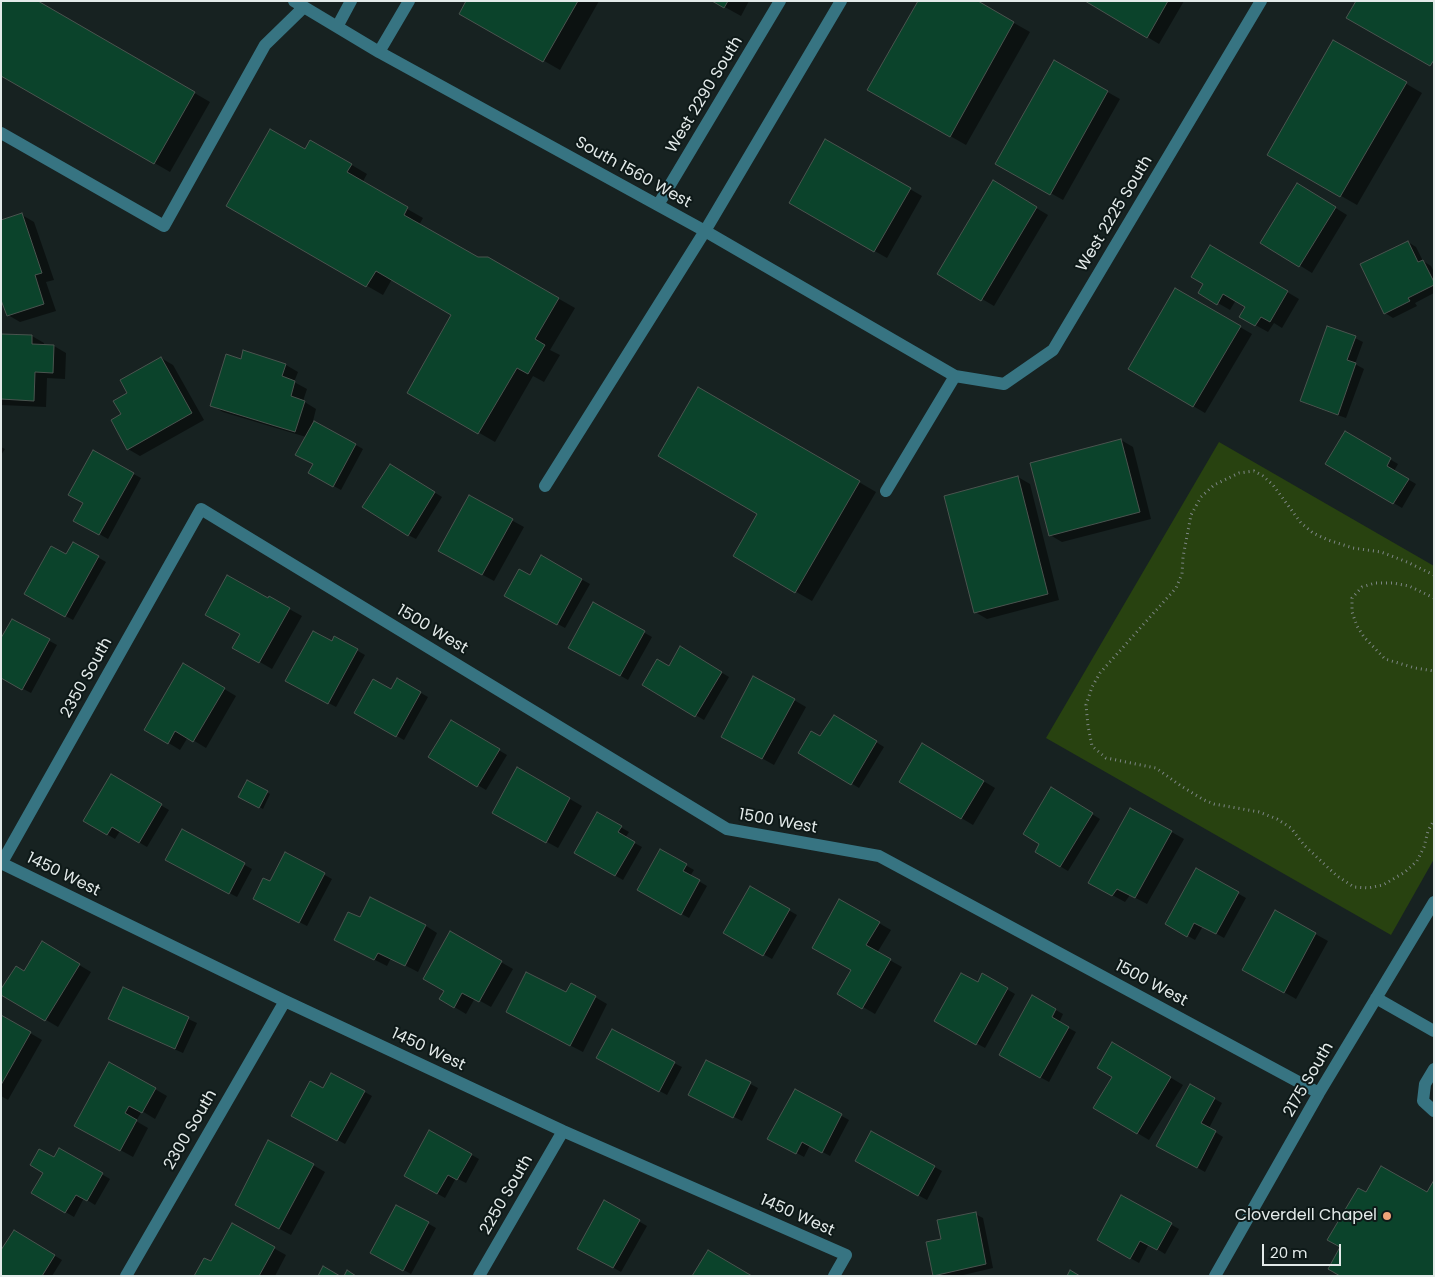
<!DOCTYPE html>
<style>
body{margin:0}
#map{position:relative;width:1435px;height:1277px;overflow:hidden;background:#172221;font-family:Poppins,sans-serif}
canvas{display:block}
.frame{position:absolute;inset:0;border:2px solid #e3eae9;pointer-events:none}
.scale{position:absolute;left:1262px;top:1244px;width:79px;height:22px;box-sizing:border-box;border:2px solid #e3eae9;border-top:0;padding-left:6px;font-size:15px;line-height:18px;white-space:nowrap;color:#e3eae9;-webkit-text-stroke:4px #0e1918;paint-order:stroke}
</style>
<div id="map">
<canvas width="1435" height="1277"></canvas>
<div class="frame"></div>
<div class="scale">20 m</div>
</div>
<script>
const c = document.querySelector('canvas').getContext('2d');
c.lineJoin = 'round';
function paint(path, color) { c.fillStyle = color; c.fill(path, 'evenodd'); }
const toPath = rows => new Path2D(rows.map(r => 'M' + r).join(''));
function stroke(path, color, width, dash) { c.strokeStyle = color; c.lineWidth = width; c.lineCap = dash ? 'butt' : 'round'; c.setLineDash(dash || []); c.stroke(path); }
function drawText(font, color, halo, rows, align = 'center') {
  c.font = font + ' Poppins,sans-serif'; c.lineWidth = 4; c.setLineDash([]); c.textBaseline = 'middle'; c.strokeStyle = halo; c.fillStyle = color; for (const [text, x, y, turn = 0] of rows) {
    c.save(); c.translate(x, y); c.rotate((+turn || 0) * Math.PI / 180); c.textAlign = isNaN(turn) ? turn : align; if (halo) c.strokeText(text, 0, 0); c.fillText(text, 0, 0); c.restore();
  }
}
const green = toPath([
 [1219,442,1434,566,1434,859,1391,935,1046,738]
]);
const shadow = toPath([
 [36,1,210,102,170,172,1,74],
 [468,1,599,1,560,70,461,13],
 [714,1,749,1,741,16],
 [975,1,1030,32,966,145,869,90],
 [1087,1,1184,1,1159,44],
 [1333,41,1422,93,1357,205,1268,154],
 [1054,62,1120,99,1063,200,997,163],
 [311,141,367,174,362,183,423,218,419,225,477,258,487,258,575,308,550,350,560,355,544,382,533,376,495,442,409,392,453,315,392,279,383,295,227,206,305,151],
 [826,141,922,196,887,258,790,203],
 [993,182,1048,215,994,306,938,273],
 [1297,184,1347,215,1312,273,1262,242],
 [22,215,34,222,54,280,46,282,56,311,20,322,8,315],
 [1408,242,1416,247,1423,261,1431,266,1434,272,1434,293,1415,303,1417,306,1393,318,1385,313],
 [1211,247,1299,299,1282,328,1274,323,1268,332,1241,317,1247,307,1236,300,1230,310,1199,292,1205,284],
 [1176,290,1252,334,1205,413,1130,369],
 [1,335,32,336,44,343,44,346,54,346,66,353,65,379,47,378,46,407,1,405],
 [1355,338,1363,342,1355,364,1364,369,1346,418,1309,405,1301,400],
 [244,352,286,365,298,372,294,382,307,389,303,401,316,409,313,421,363,449,341,490,310,473,314,464,306,437,223,412,211,405,241,361],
 [161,358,173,365,204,420,140,456,128,449,123,415,129,394],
 [699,389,876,492,812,601,734,556,759,514],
 [1345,433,1398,464,1394,471,1416,484,1402,508,1327,463],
 [1121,440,1133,447,1151,519,1062,542,1050,535],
 [1,447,5,449,1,455],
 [93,452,141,478,108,539,75,520,85,503],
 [398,470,442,497,416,539,408,535],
 [1018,477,1030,484,1059,600,987,619,975,612],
 [469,497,524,527,494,581,439,551],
 [73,543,106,562,73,620,25,594,67,556],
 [541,557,590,584,565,628,506,595,530,577],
 [269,598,302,616,272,669,234,647],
 [593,604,652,637,628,680,570,647],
 [12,621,57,645,31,693,1,677],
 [335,638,365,655,336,707,287,680,332,643],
 [681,648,729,677,704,720,644,685,669,668],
 [184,665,236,696,206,748,188,737,180,750,146,729],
 [398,680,428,697,404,740,356,713,391,691],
 [794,700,806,707,774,765,722,736],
 [834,716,884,747,859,788,800,752,821,738],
 [451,722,507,755,486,790,430,757],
 [923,745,995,788,973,825,901,782],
 [518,769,582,806,558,848,493,812],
 [111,776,169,810,147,847,120,831,115,839,85,821],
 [248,782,270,794,263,809,240,796],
 [1051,789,1100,819,1068,871,1036,852,1041,844],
 [1131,809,1184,839,1147,904,1130,895,1125,902,1090,883],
 [598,814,629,832,625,838,642,847,623,880,575,852],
 [182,831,252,869,237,897,175,864],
 [661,851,694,870,690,876,707,886,689,918,639,890],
 [286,854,332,879,307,926,262,903,270,883],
 [1196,870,1246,898,1224,938,1203,926,1195,940,1167,924],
 [750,888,797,915,772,959,725,933],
 [840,901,891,930,877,953,902,967,875,1014,839,993,852,970],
 [1276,912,1328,941,1296,999,1244,969],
 [360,919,426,926,437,933,418,972,391,958,387,966,335,940],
 [450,933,513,969,491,1007,475,998,466,1014,441,999,446,991],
 [42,943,91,972,58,1027,1,993,24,972],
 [983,975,1015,994,985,1048,936,1021,978,984],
 [123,989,197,1023,183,1053,117,1023],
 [567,994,595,997,607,1004,583,1052,519,1019],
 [1032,997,1063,1014,1059,1023,1076,1032,1049,1082,1000,1055],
 [1,1016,42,1040,8,1100,1,1096],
 [1113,1043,1183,1085,1149,1140,1095,1108,1114,1076],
 [707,1061,758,1088,742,1121,696,1097],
 [606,1062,674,1063,682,1067,667,1095],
 [110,1063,167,1096,155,1119,142,1111,136,1121,148,1128,133,1157,75,1125],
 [332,1074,372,1096,345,1144,293,1115,323,1090],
 [1191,1086,1222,1103,1209,1128,1223,1137,1205,1172,1158,1146],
 [795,1090,849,1120,830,1156,810,1145,804,1157,769,1138],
 [430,1132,479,1159,466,1183,456,1178,445,1198,406,1176],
 [872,1133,942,1171,927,1200,856,1161],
 [60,1150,110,1179,95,1205,84,1198,74,1217,33,1193],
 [313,1165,325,1172,291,1235,248,1212],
 [1122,1197,1179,1229,1165,1254,1149,1244,1139,1263,1098,1240],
 [605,1202,647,1226,621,1272,579,1248],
 [397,1206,436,1228,411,1274,380,1257],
 [975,1214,983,1218,993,1268,959,1276,934,1275,942,1240],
 [232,1225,286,1255,275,1276,195,1276,212,1263],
 [15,1232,62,1260,52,1276,1,1276]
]);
const building = toPath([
 [1,1,38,1,195,92,154,164,1,76,1,1],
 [466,1,578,1,543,62,459,14,466,1],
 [712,1,728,1,724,8,712,1],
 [918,1,978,1,1014,22,950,137,867,90,918,1],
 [1085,1,1168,1,1147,38,1085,1],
 [1356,1,1434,1,1434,60,1430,66,1346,18,1356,1],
 [1333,40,1407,82,1340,197,1267,155,1333,40],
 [1054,60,1108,91,1050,195,995,164,1054,60],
 [270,129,305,149,310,140,352,164,347,172,408,207,404,215,478,257,488,257,559,298,535,339,545,345,528,374,517,368,478,434,407,393,451,315,376,271,366,287,226,206,270,129],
 [825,139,911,188,874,252,789,203,825,139],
 [993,180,1037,207,981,301,937,274,993,180],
 [1297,183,1336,207,1299,267,1260,243,1297,183],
 [22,213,42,273,35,275,44,304,7,316,1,300,1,220,22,213],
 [1408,241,1418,262,1423,260,1434,282,1434,285,1408,298,1410,301,1384,314,1360,264,1408,241],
 [1210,245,1288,291,1270,322,1261,317,1255,326,1239,317,1245,307,1223,294,1217,305,1198,293,1203,284,1191,277,1210,245],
 [1175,288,1241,326,1193,407,1128,369,1175,288],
 [1327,326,1356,336,1347,360,1356,363,1338,415,1300,401,1327,326],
 [1,334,32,335,32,344,54,345,53,373,35,372,34,401,1,399,1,334],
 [243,350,286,364,282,376,295,381,291,396,305,401,295,432,210,406,226,354,241,359,243,350],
 [161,357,192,413,127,450,111,420,121,414,113,401,127,393,120,380,161,357],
 [698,387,860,481,795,593,733,556,757,514,658,456,698,387],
 [314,421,356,444,333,487,308,473,313,464,295,455,314,421],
 [1345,431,1391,458,1387,466,1409,479,1393,504,1325,464,1345,431],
 [1121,439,1140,512,1049,536,1030,463,1121,439],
 [93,450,134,473,99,535,73,521,83,503,68,495,93,450],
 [390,464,435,492,408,536,362,507,390,464],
 [1018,476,1048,594,974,613,944,496,1018,476],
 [469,495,513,519,482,575,438,551,469,495],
 [73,542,99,556,65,617,24,594,51,546,66,554,73,542],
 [541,555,582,579,557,625,504,596,519,569,530,575,541,555],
 [227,575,268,598,269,596,290,608,259,663,232,648,240,634,205,615,227,575],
 [593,602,645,631,620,676,568,648,593,602],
 [12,619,50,639,22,690,1,678,1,638,12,619],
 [313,631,332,641,334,636,358,649,328,704,285,681,313,631],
 [680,646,722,672,695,717,642,685,657,659,669,666,680,646],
 [183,663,225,688,193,742,175,731,168,744,144,730,183,663],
 [753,676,795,699,762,759,721,737,753,676],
 [397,678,421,692,396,737,354,713,373,679,391,689,397,678],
 [834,715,877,741,851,785,798,753,811,731,820,736,834,715],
 [451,720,500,749,477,787,428,757,451,720],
 [922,743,984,781,961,819,899,782,922,743],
 [517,767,570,798,546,843,492,813,517,767],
 [111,774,162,804,139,843,112,827,107,835,83,821,111,774],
 [247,780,268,791,259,808,238,797,247,780],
 [1051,787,1093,813,1060,867,1035,852,1039,844,1023,834,1051,787],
 [1130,808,1172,831,1135,898,1117,889,1112,896,1088,883,1130,808],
 [597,812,622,826,618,832,635,842,615,876,574,853,597,812],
 [182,829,245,863,229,894,165,860,182,829],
 [660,849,687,864,683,871,700,880,681,915,637,890,660,849],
 [285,852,325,873,299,923,253,899,263,878,270,881,285,852],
 [1196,868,1239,892,1216,934,1194,923,1187,937,1165,924,1196,868],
 [750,886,790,909,763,956,723,933,750,886],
 [370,897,426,925,405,966,378,953,374,960,334,940,348,912,360,917,370,897],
 [839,899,880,922,866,945,891,959,862,1009,837,994,851,970,812,948,839,899],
 [1275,910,1316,933,1284,993,1242,970,1275,910],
 [450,931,502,961,479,1002,462,993,454,1008,439,999,444,991,423,979,450,931],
 [42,941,80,964,45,1021,1,995,1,989,16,966,24,971,42,941],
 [526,972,566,992,571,983,596,996,570,1046,506,1012,526,972],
 [961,973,978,982,982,973,1008,988,976,1045,934,1021,961,973],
 [123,987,189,1017,175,1049,108,1019,123,987],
 [1032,995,1056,1009,1052,1017,1069,1027,1040,1078,999,1055,1032,995],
 [1,1015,31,1032,1,1085,1,1015],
 [612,1029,675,1062,659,1092,596,1058,612,1029],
 [1112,1042,1171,1077,1137,1134,1093,1108,1112,1077,1097,1068,1112,1042],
 [706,1060,751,1082,733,1118,688,1095,706,1060],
 [109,1062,156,1088,142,1113,129,1106,125,1113,137,1120,120,1151,74,1126,109,1062],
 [331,1073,365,1091,337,1141,291,1116,310,1081,323,1088,331,1073],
 [1190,1084,1215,1098,1201,1123,1216,1131,1197,1168,1156,1146,1190,1084],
 [795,1089,842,1114,822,1153,802,1142,796,1154,767,1139,795,1089],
 [429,1130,472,1154,457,1180,448,1175,437,1194,404,1176,429,1130],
 [871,1131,935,1166,918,1196,855,1161,871,1131],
 [268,1140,314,1164,279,1229,235,1205,268,1140],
 [59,1148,103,1173,87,1201,76,1195,65,1213,31,1193,43,1173,30,1165,39,1149,54,1157,59,1148],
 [1381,1166,1427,1192,1434,1180,1434,1276,1340,1276,1328,1269,1340,1247,1327,1240,1358,1188,1366,1192,1381,1166],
 [1121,1195,1172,1223,1157,1250,1140,1241,1130,1259,1097,1240,1121,1195],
 [604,1200,640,1220,613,1268,577,1249,604,1200],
 [396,1205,429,1222,403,1271,370,1253,396,1205],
 [976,1212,986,1264,933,1276,926,1242,941,1239,937,1220,976,1212],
 [232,1223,275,1247,259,1276,194,1276,204,1258,211,1261,232,1223],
 [14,1230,55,1255,42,1276,1,1276,1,1250,14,1230],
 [708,1250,752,1276,692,1276,708,1250],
 [323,1266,340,1276,318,1276,323,1266],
 [347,1270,356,1276,344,1276,347,1270],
 [1070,1270,1080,1276,1067,1276,1070,1270]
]);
const path = toPath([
 [1434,575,1407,562,1381,552,1353,548,1328,540,1313,533,1301,523,1273,485,1263,476,1254,471,1239,473,1214,485,1201,497,1191,515,1183,557,1182,574,1176,588,1100,673,1092,687,1086,705,1088,726,1092,746,1106,758,1156,768,1181,786,1204,800,1214,804,1259,812,1277,819,1291,828,1304,845,1337,876,1354,887,1368,888,1383,885,1405,872,1417,861,1424,847,1428,831,1434,820],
 [1434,598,1409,586,1393,583,1375,583,1362,587,1352,598,1352,612,1357,626,1364,637,1385,659,1415,668,1434,671]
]);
const minor = toPath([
 [294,1,379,52,705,231,955,376,1004,384,1053,350,1261,1],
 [337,27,351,1],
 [379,52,409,1],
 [1,133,164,226,265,45,304,7],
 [658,205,780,1],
 [545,486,705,231,841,1],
 [886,491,955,376],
 [1,863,285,1001,563,1131,846,1255,834,1276],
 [1,864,201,509,727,829,879,856,1319,1093],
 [1376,998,1434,1031],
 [1434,1069,1425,1084,1423,1101,1434,1111],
 [126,1276,285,1001],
 [479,1276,563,1131],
 [1215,1276,1319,1093,1434,902]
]);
const markers = [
 [1387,1216,5,"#efa378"]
];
const streetNames = [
 ["West 2290 South",705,95,-59],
 ["South 1560 West",633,173,29],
 ["West 2225 South",1115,214,-59],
 ["1500 West",432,630,31],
 ["2350 South",87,678,-61],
 ["1500 West",778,822,10],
 ["1450 West",63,875,26],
 ["1500 West",1151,984,28],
 ["1450 West",428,1050,25],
 ["2175 South",1309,1080,-60],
 ["2300 South",191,1130,-60],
 ["2250 South",507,1195,-60],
 ["1450 West",797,1216,24]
];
const poiNames = [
 ["Cloverdell Chapel",1377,1216]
];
paint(green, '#284210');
paint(shadow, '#0007');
paint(building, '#0b432b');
stroke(building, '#4a544f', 1);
stroke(path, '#7d8685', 3, [1, 4]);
stroke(minor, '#377482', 12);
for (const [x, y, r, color] of markers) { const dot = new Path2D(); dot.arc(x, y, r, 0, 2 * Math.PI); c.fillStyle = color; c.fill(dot); stroke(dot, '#0e1918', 2); }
drawText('16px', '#e3eae9', '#0e1918', streetNames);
drawText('16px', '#e3eae9', '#0e1918', poiNames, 'right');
</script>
